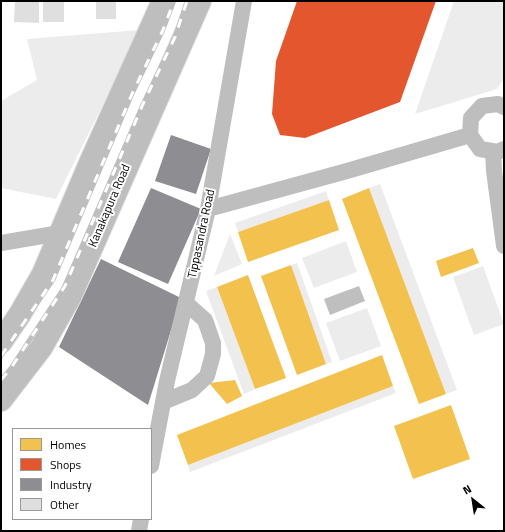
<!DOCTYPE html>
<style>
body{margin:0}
#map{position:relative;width:505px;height:532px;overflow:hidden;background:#fff;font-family:"Titillium Web",sans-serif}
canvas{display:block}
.frame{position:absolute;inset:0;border:2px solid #000;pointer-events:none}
.legend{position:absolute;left:12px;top:428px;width:140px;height:92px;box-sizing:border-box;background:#fff;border:1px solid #999;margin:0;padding:5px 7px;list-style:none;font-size:12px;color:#000}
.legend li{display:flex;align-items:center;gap:8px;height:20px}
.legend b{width:20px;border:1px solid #999}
.north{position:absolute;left:453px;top:480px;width:40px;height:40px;-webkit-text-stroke:3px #fff;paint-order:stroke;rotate:330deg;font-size:11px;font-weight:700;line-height:16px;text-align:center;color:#000}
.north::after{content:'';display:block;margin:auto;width:14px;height:18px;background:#000;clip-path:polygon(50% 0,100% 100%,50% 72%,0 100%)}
</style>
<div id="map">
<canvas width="505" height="532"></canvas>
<div class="frame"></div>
<ul class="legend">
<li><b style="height:11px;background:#f2c14e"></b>Homes</li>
<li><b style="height:11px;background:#e4572e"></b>Shops</li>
<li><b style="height:11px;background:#8d8d92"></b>Industry</li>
<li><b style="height:11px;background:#dfdfdf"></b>Other</li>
</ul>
<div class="north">N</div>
</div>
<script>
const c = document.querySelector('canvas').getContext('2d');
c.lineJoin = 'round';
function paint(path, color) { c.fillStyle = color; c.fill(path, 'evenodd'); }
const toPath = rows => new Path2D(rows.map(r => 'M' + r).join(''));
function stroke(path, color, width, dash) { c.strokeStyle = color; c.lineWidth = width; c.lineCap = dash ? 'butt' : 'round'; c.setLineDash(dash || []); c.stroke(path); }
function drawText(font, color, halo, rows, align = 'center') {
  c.font = font + ' "Titillium Web",sans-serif'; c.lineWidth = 4; c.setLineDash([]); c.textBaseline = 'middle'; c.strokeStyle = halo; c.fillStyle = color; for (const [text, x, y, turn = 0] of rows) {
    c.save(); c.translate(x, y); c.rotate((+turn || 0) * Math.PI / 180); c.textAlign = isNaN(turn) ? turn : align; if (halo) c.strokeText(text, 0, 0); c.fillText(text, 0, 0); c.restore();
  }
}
const green = toPath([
 [454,1,504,1,504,78,497,89,415,114],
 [140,30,56,199,1,188,1,101,37,80,27,39],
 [380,184,457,390,446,394,369,188],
 [326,191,329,200,238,232,235,223],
 [230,234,242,264,214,276],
 [346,241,357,272,314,288,302,258],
 [297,263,332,362,326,364,291,265],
 [483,266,504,324,474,335,453,277],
 [217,287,255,389,244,394,206,291],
 [367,308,381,346,340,361,326,323],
 [393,386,396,393,190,472,188,465]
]);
const water = toPath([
 [359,286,365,301,330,315,324,299]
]);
const homes = toPath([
 [369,188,446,394,419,404,342,199],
 [329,200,339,230,248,262,238,232],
 [473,248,479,263,441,277,436,261],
 [291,265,326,364,297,375,261,276],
 [248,275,286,378,255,389,217,287],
 [382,355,393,386,188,465,177,435],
 [235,380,242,396,227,404,209,383],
 [451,405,470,459,413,479,394,426]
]);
const shops = toPath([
 [297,1,436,1,400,102,305,138,280,135,272,114,276,61]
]);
const industry = toPath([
 [171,135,211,149,196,194,155,181],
 [151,188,201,209,168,284,118,262],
 [101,259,181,298,148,405,59,347]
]);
const building = toPath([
 [15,1,39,1,39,23,14,22],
 [43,1,64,1,64,22,43,22],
 [96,1,116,1,116,19,96,19]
]);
const minor = toPath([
 [504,107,498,104,482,106,471,118,470,135,480,149,498,152,504,149],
 [493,151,494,171,504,246],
 [208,209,347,171,470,135],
 [1,243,60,233],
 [163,402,192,390,207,376,213,354,213,343,205,320,187,304],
 [151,466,167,381,208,209,244,1],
 [139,531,141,519]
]);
const highway = toPath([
 [1,342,20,314,43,274,90,163,163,1],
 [1,400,41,348,70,297,200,1]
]);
const rail = toPath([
 [1,356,53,280,132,94,163,30,174,1],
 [1,380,11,368,65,286,143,104,175,37,187,1]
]);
const streetNames = [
 ["Kanakapura Road",110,206,-67],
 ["Tippasandra Road",202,234,-78]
];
paint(green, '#ececec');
paint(water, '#bfbfbf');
paint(homes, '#f2c14e');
paint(shops, '#e4572e');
paint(industry, '#8d8d92');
paint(building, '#dfdfdf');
stroke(highway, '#dbdbdb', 24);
stroke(minor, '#bebebe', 16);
stroke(highway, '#bebebe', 22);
stroke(rail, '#bebebe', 4.5);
stroke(rail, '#fff', 3, [9]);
drawText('12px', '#000', '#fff', streetNames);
</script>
